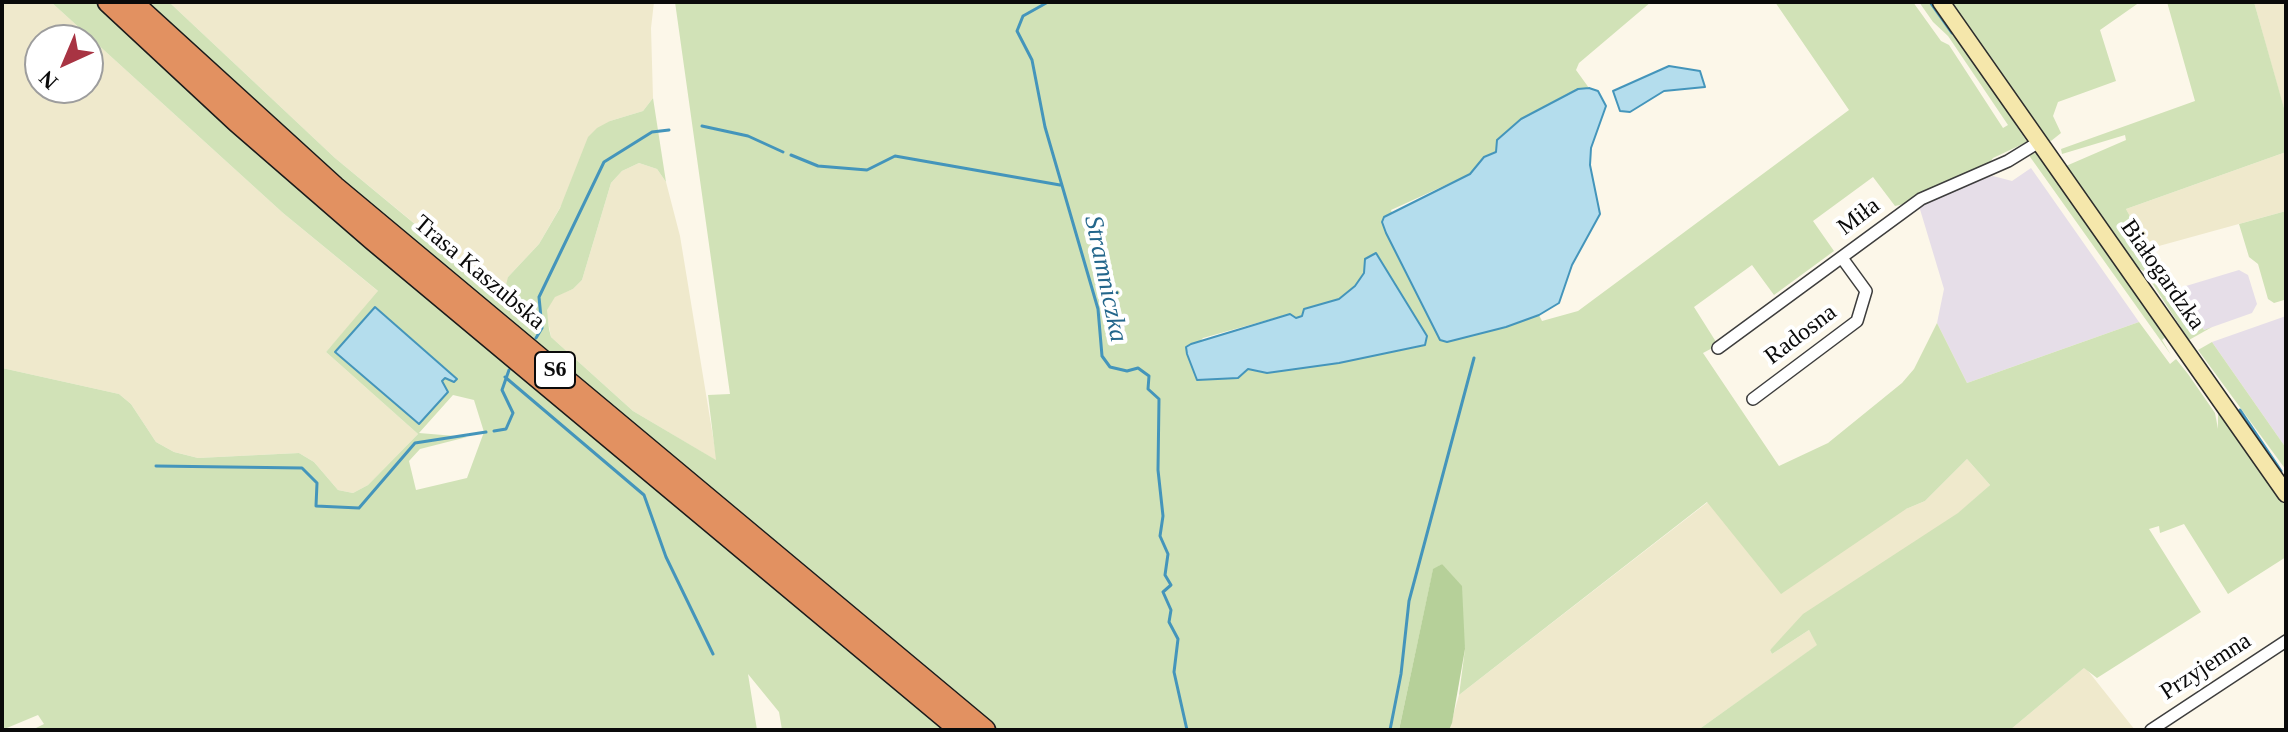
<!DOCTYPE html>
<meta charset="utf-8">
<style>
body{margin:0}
#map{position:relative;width:2288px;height:732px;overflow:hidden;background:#fcf7e9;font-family:Georgia,serif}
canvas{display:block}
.frame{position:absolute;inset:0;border:4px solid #0a0a0a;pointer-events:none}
.north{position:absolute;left:24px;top:24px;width:80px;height:80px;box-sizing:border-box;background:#fff;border:2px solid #9d9d9d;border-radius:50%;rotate:224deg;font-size:22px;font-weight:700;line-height:32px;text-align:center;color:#0a0a0a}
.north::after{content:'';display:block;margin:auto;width:28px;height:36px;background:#a83443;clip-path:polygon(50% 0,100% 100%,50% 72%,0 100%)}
</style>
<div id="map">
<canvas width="2288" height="732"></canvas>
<div class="frame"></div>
<div class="north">N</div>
</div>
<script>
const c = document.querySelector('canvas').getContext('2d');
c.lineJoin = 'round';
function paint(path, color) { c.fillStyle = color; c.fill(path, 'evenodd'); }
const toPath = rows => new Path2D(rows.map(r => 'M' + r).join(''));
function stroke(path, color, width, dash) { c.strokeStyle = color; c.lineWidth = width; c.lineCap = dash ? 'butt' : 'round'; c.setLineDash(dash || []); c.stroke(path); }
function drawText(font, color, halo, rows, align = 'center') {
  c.font = font + ' Georgia,serif'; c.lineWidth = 8; c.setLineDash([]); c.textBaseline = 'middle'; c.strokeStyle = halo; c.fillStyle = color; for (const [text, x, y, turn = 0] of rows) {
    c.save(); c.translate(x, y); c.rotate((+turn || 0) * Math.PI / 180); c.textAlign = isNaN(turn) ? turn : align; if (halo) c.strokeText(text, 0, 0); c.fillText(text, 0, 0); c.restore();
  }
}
const industrial = toPath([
 [2031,168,2139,322,1967,383,1937,323,1944,289,1919,206,1964,183,1993,176,2012,181],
 [2239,270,2248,275,2257,304,2252,313,2204,330,2176,289],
 [2286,316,2286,448,2212,342]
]);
const farmland = toPath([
 [2,2,51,2,283,213,379,292,326,352,418,434,368,485,353,493,338,490,314,462,299,453,198,458,174,452,156,442,131,404,119,394,2,368],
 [40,40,88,40,88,88,40,88],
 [169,2,654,2,651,28,653,98,643,111,610,121,539,244,508,277,510,302,335,158],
 [2254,2,2286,2,2286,115,2276,81],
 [2286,152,2286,211,2148,249,2126,209],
 [639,163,657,169,666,182,680,236,717,461,633,411,551,337,546,310,555,296,573,289,582,280,611,183,622,171],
 [1967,459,1990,485,1959,513,1801,620,1770,650,1772,654,1809,630,1818,645,1698,730,1449,730,1459,695,1708,502,1906,509,1925,501],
 [2085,667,2135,730,2010,730]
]);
const green = toPath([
 [51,2,169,2,335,158,508,301,505,289,508,277,539,244,560,208,588,137,597,128,610,121,643,111,653,98,666,182,657,169,639,163,622,171,611,183,582,280,573,289,555,297,547,310,549,329,551,337,633,411,716,460,708,395,730,394,675,2,1651,2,1579,63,1576,70,1589,88,1578,89,1521,119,1498,140,1496,152,1484,157,1470,174,1391,210,1440,339,1506,327,1539,315,1542,321,1578,311,1849,110,1775,2,1913,2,1941,41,1949,45,2003,128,2008,125,1948,36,1933,22,1919,2,1936,2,2027,142,1993,158,1988,165,1932,188,1909,203,1895,206,1873,177,1813,221,1834,251,1774,295,1752,265,1694,307,1718,345,1703,353,1779,466,1828,443,1902,383,1914,369,1937,323,1967,383,2139,322,2170,364,2176,359,2188,374,2215,413,2218,429,2218,411,2232,424,2286,501,2286,557,2228,594,2184,524,2160,533,2159,526,2149,529,2201,612,2097,678,2084,668,2010,730,1698,730,1817,645,1809,630,1772,654,1770,650,1803,614,1958,513,1990,485,1967,459,1925,501,1906,509,1781,594,1707,502,1459,695,1465,649,1442,564,1433,570,1399,730,782,730,779,712,748,674,757,730,32,730,44,724,38,715,2,730,2,368,119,394,131,404,156,442,174,452,198,458,299,453,314,462,338,490,353,493,368,485,418,434,326,352,378,291,283,213],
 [1376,253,1427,336,1293,368,1267,373,1248,369,1238,378,1197,380,1187,354,1203,338,1289,314,1295,318,1339,299,1355,286,1364,273,1365,259],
 [453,395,474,400,484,432,467,478,416,490,409,461,420,449,467,437,419,433],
 [1946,2,2140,2,2100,30,2116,81,2058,102,2053,116,2061,133,2051,141,2047,140],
 [2167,2,2254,2,2286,115,2286,152,2126,209,2148,249,2204,330,2212,327,2189,340,2145,272,2129,262,2066,166,2126,140,2125,135,2062,154,2061,149,2195,101],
 [2037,153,2169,334,2162,340,2171,355,2028,154],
 [2286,211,2286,304,2284,300,2274,303,2268,299,2258,264,2249,257,2239,224],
 [2212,342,2286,448,2286,470,2198,350]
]);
const forest = toPath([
 [1442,564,1462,586,1465,649,1452,723,1449,730,1399,730,1433,569]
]);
const water = toPath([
 [1669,66,1700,71,1705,87,1664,91,1630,112,1620,111,1613,91,1669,66],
 [1589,88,1598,91,1606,106,1591,148,1590,165,1600,214,1572,265,1559,303,1539,315,1506,327,1447,342,1440,340,1386,233,1382,222,1384,217,1470,174,1484,157,1496,152,1497,140,1521,119,1578,89,1589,88],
 [1376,253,1427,336,1425,345,1339,363,1267,373,1248,369,1238,378,1197,380,1187,354,1186,347,1191,344,1290,314,1296,318,1302,316,1304,309,1339,299,1355,286,1364,273,1365,259,1376,253],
 [375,307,457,379,454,382,445,378,442,381,448,392,419,424,335,352,375,307]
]);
const stream = toPath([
 [1048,2,1023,16,1017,31,1032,60,1045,127,1098,309,1102,356,1110,367,1127,371,1138,368,1149,376,1148,389,1159,399,1158,470,1163,516,1160,536,1168,554,1165,575,1171,585,1163,592,1171,610,1169,622,1178,639,1174,672,1187,730],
 [1930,2,1952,33],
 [702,126,748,136,783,152],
 [791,155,818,166,867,170,895,156,1060,185],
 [536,338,542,328,539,297,604,162,652,132,669,130],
 [505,377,644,495,666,557,713,654],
 [2240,410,2281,471],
 [494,431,506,429,513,413,502,390,509,370],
 [156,466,302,468,317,483,316,506,359,508,415,443,486,432],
 [1390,730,1401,674,1409,601,1474,358]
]);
const street = toPath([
 [1718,348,1921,199,2008,161,2039,142],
 [1753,399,1857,321,1866,291,1842,258],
 [2151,730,2286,641]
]);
const secondary = toPath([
 [1941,2,2286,494]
]);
const highway = toPath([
 [108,2,237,122,373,240,960,730],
 [132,2,335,187,985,730]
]);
const shields = [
 [555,370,40]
];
const shieldNames = [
 ["S6",555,370]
];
const streetNames = [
 ["Miła",1859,217,-37],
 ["Trasa Kaszubska",479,273,40],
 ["Białogardzka",2162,275,55],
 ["Radosna",1801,335,-37],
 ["Przyjemna",2206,667,-33]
];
const waterNames = [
 ["Stramniczka",1105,279,78]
];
paint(industrial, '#e6dee8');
paint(farmland, '#efe9cc');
paint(green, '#d1e2b7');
paint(forest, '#b6d099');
paint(water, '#b4dded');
stroke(water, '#4495bb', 2);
stroke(stream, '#4495bb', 3);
stroke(street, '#3d3d3d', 14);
stroke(secondary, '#2c2c2c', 19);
stroke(highway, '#1b1b1b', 23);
stroke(street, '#fff', 11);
stroke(secondary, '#f5e7ab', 16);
stroke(highway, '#e29161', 20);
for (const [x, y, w] of shields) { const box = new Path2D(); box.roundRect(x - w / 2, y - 18, w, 36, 6); c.fillStyle = '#fff'; c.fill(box); stroke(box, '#0a0a0a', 2); }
drawText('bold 22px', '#0a0a0a', null, shieldNames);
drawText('24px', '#0a0a0a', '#fff', streetNames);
drawText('italic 26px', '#23668b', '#fff', waterNames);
</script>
